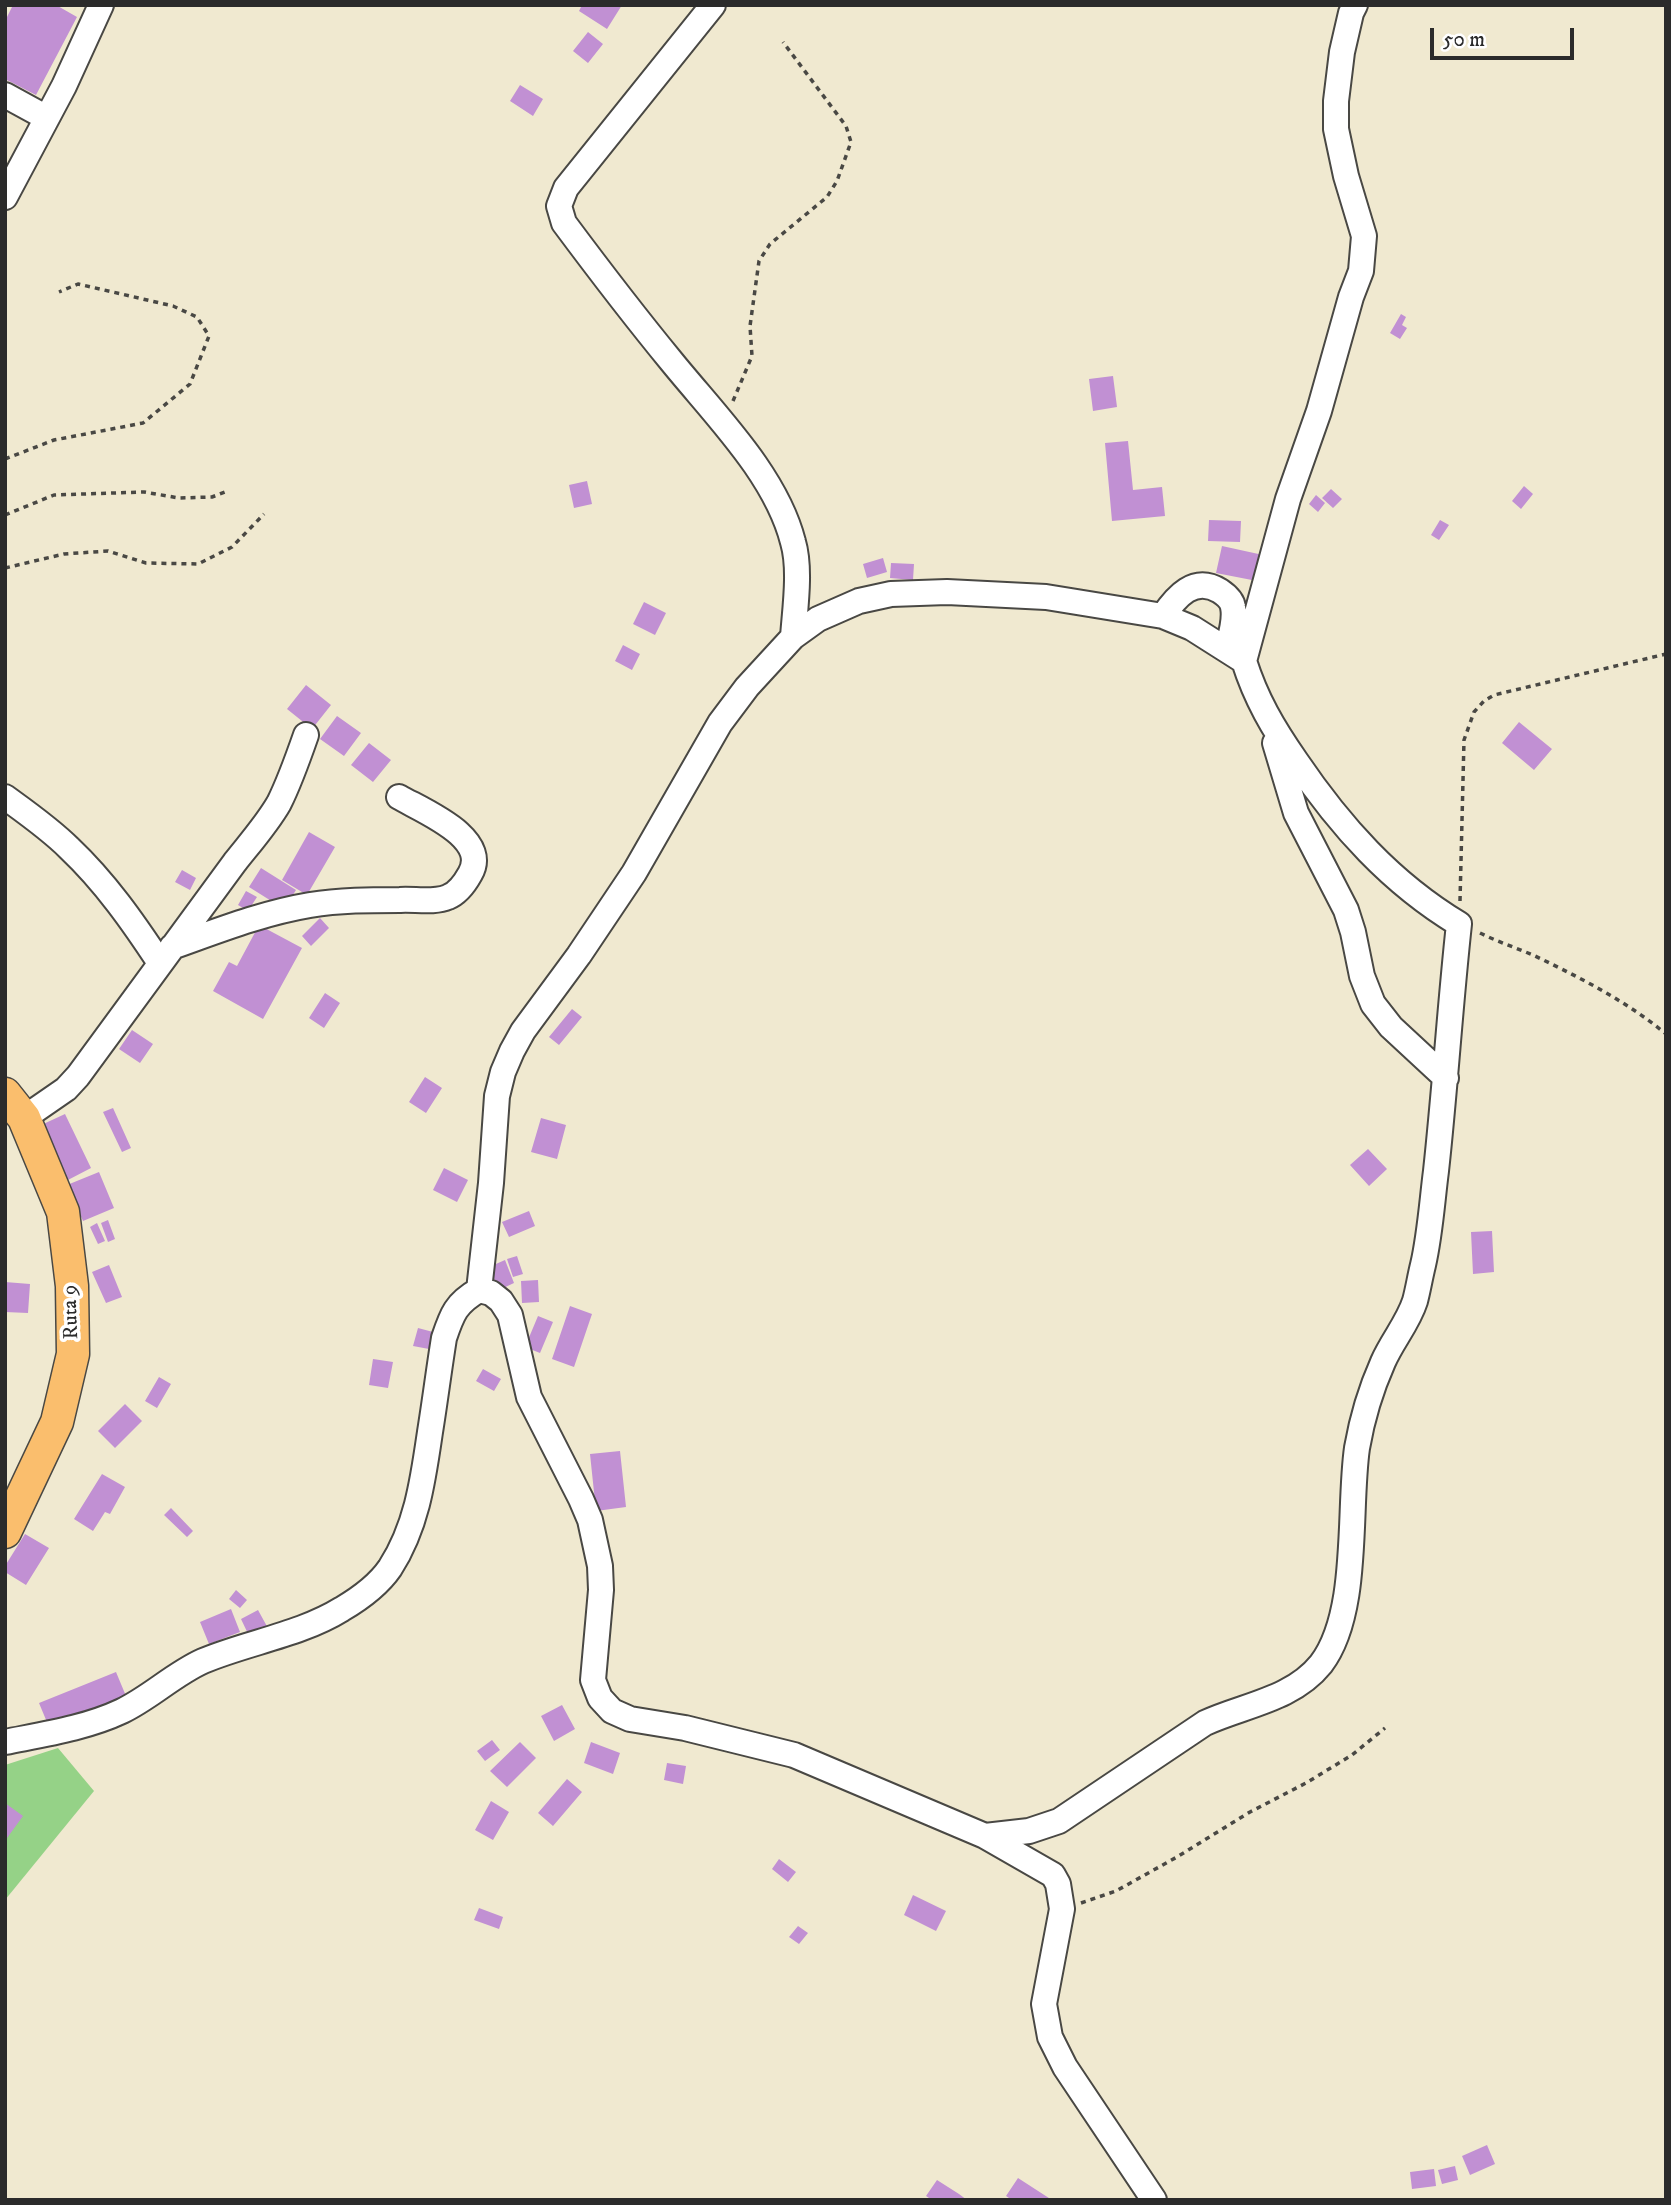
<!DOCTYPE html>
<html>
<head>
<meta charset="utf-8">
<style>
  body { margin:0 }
  #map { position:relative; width:1671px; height:2205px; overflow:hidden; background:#f0e9d0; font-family:"IM FELL DW Pica",serif }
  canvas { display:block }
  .frame { position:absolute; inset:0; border:7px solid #2b2b2b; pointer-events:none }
  .scale { position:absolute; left:1430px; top:28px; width:144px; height:32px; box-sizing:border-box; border:4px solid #2b2b2b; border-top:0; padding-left:9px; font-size:21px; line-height:24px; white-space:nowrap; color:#2b2b2b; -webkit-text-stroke:5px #fff; paint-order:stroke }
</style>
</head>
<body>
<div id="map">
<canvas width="1671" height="2205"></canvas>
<div class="frame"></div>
<div class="scale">50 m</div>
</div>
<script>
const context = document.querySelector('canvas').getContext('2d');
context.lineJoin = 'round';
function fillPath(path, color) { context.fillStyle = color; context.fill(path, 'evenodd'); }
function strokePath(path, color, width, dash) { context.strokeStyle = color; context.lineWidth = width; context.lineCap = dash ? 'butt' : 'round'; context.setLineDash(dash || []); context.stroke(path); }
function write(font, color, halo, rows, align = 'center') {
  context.font = font + ' "IM FELL DW Pica",serif'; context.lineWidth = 7; context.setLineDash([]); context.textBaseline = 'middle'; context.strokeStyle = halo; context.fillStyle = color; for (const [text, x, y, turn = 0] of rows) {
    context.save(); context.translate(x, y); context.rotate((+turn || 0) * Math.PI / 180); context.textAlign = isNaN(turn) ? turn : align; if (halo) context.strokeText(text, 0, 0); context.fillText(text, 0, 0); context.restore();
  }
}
const green = new Path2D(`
  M 58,1748 L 94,1791 L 5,1900 L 5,1765 Z`);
const building = new Path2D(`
  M 13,5 L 56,5 L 77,17 L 36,95 L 5,79 L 5,21 Z
  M 582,5 L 622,5 L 607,29 L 579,11 Z
  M 588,32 L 603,44 L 588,63 L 573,51 Z
  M 520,85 L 543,99 L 533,116 L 510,101 Z
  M 1401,314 L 1406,317 L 1402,325 L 1407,328 L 1400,339 L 1390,333 Z
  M 1113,376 L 1117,407 L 1093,411 L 1089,379 Z
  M 1128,441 L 1133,490 L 1162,487 L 1165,516 L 1112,521 L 1105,443 Z
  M 587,481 L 592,504 L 574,508 L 569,485 Z
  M 1524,486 L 1533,494 L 1521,509 L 1512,501 Z
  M 1331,489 L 1342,499 L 1333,508 L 1322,498 Z
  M 1316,495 L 1325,503 L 1318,512 L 1309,504 Z
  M 1209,520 L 1241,521 L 1240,542 L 1208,541 Z
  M 1440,520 L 1449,525 L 1439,540 L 1431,535 Z
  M 1222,546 L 1263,555 L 1257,581 L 1216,573 Z
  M 883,558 L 887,572 L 867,578 L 863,564 Z
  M 891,563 L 914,564 L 913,580 L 890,578 Z
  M 644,602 L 666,613 L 655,635 L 633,624 Z
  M 623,645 L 640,654 L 632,670 L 615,661 Z
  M 306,685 L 331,705 L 312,729 L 287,709 Z
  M 337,716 L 361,733 L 344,756 L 320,739 Z
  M 1519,722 L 1552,749 L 1534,770 L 1502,743 Z
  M 369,743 L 391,760 L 373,782 L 351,765 Z
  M 309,832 L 335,847 L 307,895 L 282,880 Z
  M 261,868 L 296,890 L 284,909 L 249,887 Z
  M 182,870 L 196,878 L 190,890 L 175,882 Z
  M 246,891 L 257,897 L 248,911 L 238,905 Z
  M 320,918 L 329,928 L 311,946 L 302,936 Z
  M 259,925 L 302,948 L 263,1019 L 213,991 L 229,962 L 237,966 Z
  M 325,993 L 340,1003 L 324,1028 L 309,1018 Z
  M 572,1009 L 582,1017 L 559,1045 L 549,1037 Z
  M 132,1030 L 153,1044 L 140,1063 L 119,1049 Z
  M 425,1077 L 442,1088 L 426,1113 L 409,1102 Z
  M 113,1108 L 131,1148 L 122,1152 L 103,1112 Z
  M 65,1114 L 91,1168 L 66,1181 L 39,1126 Z
  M 541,1118 L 566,1125 L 557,1159 L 531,1152 Z
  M 1368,1149 L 1387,1169 L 1369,1186 L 1350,1165 Z
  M 444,1168 L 468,1180 L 457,1202 L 433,1190 Z
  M 99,1172 L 114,1208 L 83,1221 L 67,1185 Z
  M 529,1211 L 535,1226 L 509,1237 L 502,1222 Z
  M 108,1220 L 115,1239 L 108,1242 L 101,1223 Z
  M 97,1223 L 105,1241 L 98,1244 L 90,1227 Z
  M 1492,1231 L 1494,1272 L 1473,1274 L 1471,1232 Z
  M 517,1256 L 523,1274 L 513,1277 L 507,1259 Z
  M 505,1260 L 514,1283 L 499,1290 L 489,1267 Z
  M 109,1265 L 122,1297 L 106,1303 L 92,1272 Z
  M 538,1280 L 539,1302 L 522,1303 L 521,1281 Z
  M 5,1282 L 30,1284 L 28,1313 L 5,1312 Z
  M 570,1306 L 592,1314 L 574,1367 L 552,1359 Z
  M 538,1316 L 553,1322 L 540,1353 L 525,1347 Z
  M 418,1328 L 433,1332 L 429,1349 L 413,1346 Z
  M 373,1359 L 393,1362 L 388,1388 L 369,1385 Z
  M 483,1369 L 501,1379 L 494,1391 L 476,1381 Z
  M 159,1377 L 171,1384 L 157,1408 L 145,1401 Z
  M 125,1404 L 142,1421 L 115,1448 L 98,1431 Z
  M 620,1451 L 626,1507 L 596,1511 L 590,1454 Z
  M 102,1474 L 125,1487 L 110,1514 L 105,1512 L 93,1531 L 74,1519 Z
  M 171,1508 L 193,1531 L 187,1537 L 164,1515 Z
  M 25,1534 L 49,1548 L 26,1585 L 5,1572 L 5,1566 Z
  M 236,1590 L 247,1600 L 240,1608 L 229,1599 Z
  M 231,1609 L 240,1632 L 209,1644 L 200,1622 Z
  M 258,1610 L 269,1630 L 251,1640 L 241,1619 Z
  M 116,1672 L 126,1696 L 49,1727 L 39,1703 Z
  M 562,1705 L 575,1729 L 554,1741 L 541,1716 Z
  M 492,1740 L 500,1750 L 485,1761 L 477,1751 Z
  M 520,1742 L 536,1758 L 507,1787 L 490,1771 Z
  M 591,1742 L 620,1753 L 613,1774 L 584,1763 Z
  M 667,1763 L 686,1766 L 683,1784 L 664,1780 Z
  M 567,1779 L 582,1792 L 553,1826 L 538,1813 Z
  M 491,1801 L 509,1812 L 493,1840 L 475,1830 Z
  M 5,1803 L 23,1816 L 7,1838 L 5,1837 Z
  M 779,1859 L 796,1872 L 788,1882 L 772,1869 Z
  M 913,1895 L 946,1911 L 936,1931 L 904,1915 Z
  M 479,1908 L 503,1917 L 499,1929 L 474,1920 Z
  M 798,1926 L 808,1933 L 799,1944 L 789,1937 Z
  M 1487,2145 L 1495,2164 L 1470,2175 L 1462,2156 Z
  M 1455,2166 L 1458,2180 L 1442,2184 L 1438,2170 Z
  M 1434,2169 L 1436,2186 L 1412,2189 L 1410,2172 Z
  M 1018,2178 L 1052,2200 L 1012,2200 L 1006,2196 Z
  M 937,2180 L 959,2194 L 967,2200 L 932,2200 L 926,2196 Z`);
const path = new Path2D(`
  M 733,401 L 752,356 L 750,326 L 759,261 L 770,244 L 827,197 L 837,181 L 851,142 L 846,126 L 783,42
  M 5,459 L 54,440 L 143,423 L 190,384 L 209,336 L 197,317 L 173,306 L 78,284 L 59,292
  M 5,515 L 54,495 L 144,492 L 179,498 L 212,497 L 225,492
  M 5,568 L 64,554 L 108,551 L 146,563 L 198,564 L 232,547 L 264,514
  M 1460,901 L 1464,740 L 1474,712 L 1484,701 L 1494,695 L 1666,654
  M 1480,933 C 1498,942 1517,948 1535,956 C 1581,978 1626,1001 1666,1034
  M 1081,1903 L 1116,1891 L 1177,1857 L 1250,1812 L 1306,1783 L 1352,1755 L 1385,1728`);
const minor = new Path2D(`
  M 713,5 L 566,188 L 559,206 L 564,223 C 599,270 635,317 672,362 C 715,415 776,475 793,542 C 801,569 795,609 793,637
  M 5,95 L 47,118
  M 5,197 L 64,86 L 101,5
  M 1163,616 C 1176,597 1194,575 1220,591 C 1226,595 1232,600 1233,607 C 1236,621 1230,637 1227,650
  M 1275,743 L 1296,813 L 1346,910 L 1353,932 L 1362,976 L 1373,1004 L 1391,1027 L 1446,1078
  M 5,797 C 27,813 50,829 69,848 C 105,882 133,922 160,963
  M 172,947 C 217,931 262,913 310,905 C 340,900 370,900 400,900 C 415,899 434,903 448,897 C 458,893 465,883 470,874 C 491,838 423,811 399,797
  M 24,1118 L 66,1089 L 78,1076 L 235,862 C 250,843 267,824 279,803 C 290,781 298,758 306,735
  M 479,1290 L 491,1183 L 497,1096 L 503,1072 L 512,1051 L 523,1031 L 579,955 L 634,873 L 720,723 L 747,687 L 793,637 L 818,619 L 859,601 L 891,594 L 947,592 L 1046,597 L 1163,616 L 1192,628 L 1244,661
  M 5,1742 C 45,1734 86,1728 122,1711 C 151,1697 174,1674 203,1661 C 248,1642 300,1635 342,1609 C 359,1599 379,1584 390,1568 C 417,1526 423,1480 430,1432 C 435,1401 439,1369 444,1338 C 452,1314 456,1303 479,1290 L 491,1293 L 501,1301 L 510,1315 L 529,1397 L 581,1499 L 590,1520 L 600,1566 L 601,1590 L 593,1680 L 600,1698 L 612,1711 L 630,1719 L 685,1728 L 794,1755 L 985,1836 L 1053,1875 L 1058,1884 L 1062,1909 L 1044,2004 L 1050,2037 L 1065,2067 L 1154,2200
  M 985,1836 L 1029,1831 L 1059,1821 L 1205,1723 C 1244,1705 1292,1700 1321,1664 C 1360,1613 1348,1510 1357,1448 C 1362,1419 1371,1389 1383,1362 C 1392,1341 1408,1323 1415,1301 C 1418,1290 1420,1277 1423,1265 C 1430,1235 1432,1202 1436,1171 C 1445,1089 1450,1006 1459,924 C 1391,883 1340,826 1296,761 C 1273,728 1256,699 1244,661 L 1288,499 L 1319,411 L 1351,297 L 1361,271 L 1364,236 L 1346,176 L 1336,129 L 1336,101 L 1342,52 L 1351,13 L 1355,5`);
const major = new Path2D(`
  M 5,1094 L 24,1118 L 63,1212 L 72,1286 L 73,1354 L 57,1422 L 5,1532`);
const streetNames = [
  ["Ruta 9",72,1312,-92]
];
fillPath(green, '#95d287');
fillPath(building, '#c190d3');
strokePath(minor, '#494844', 28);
strokePath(major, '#494844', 35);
strokePath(path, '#494844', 3.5, [5, 5]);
strokePath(minor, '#fff', 24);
strokePath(major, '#fabe6d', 32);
write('21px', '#2b2b2b', '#fff', streetNames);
</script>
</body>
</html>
